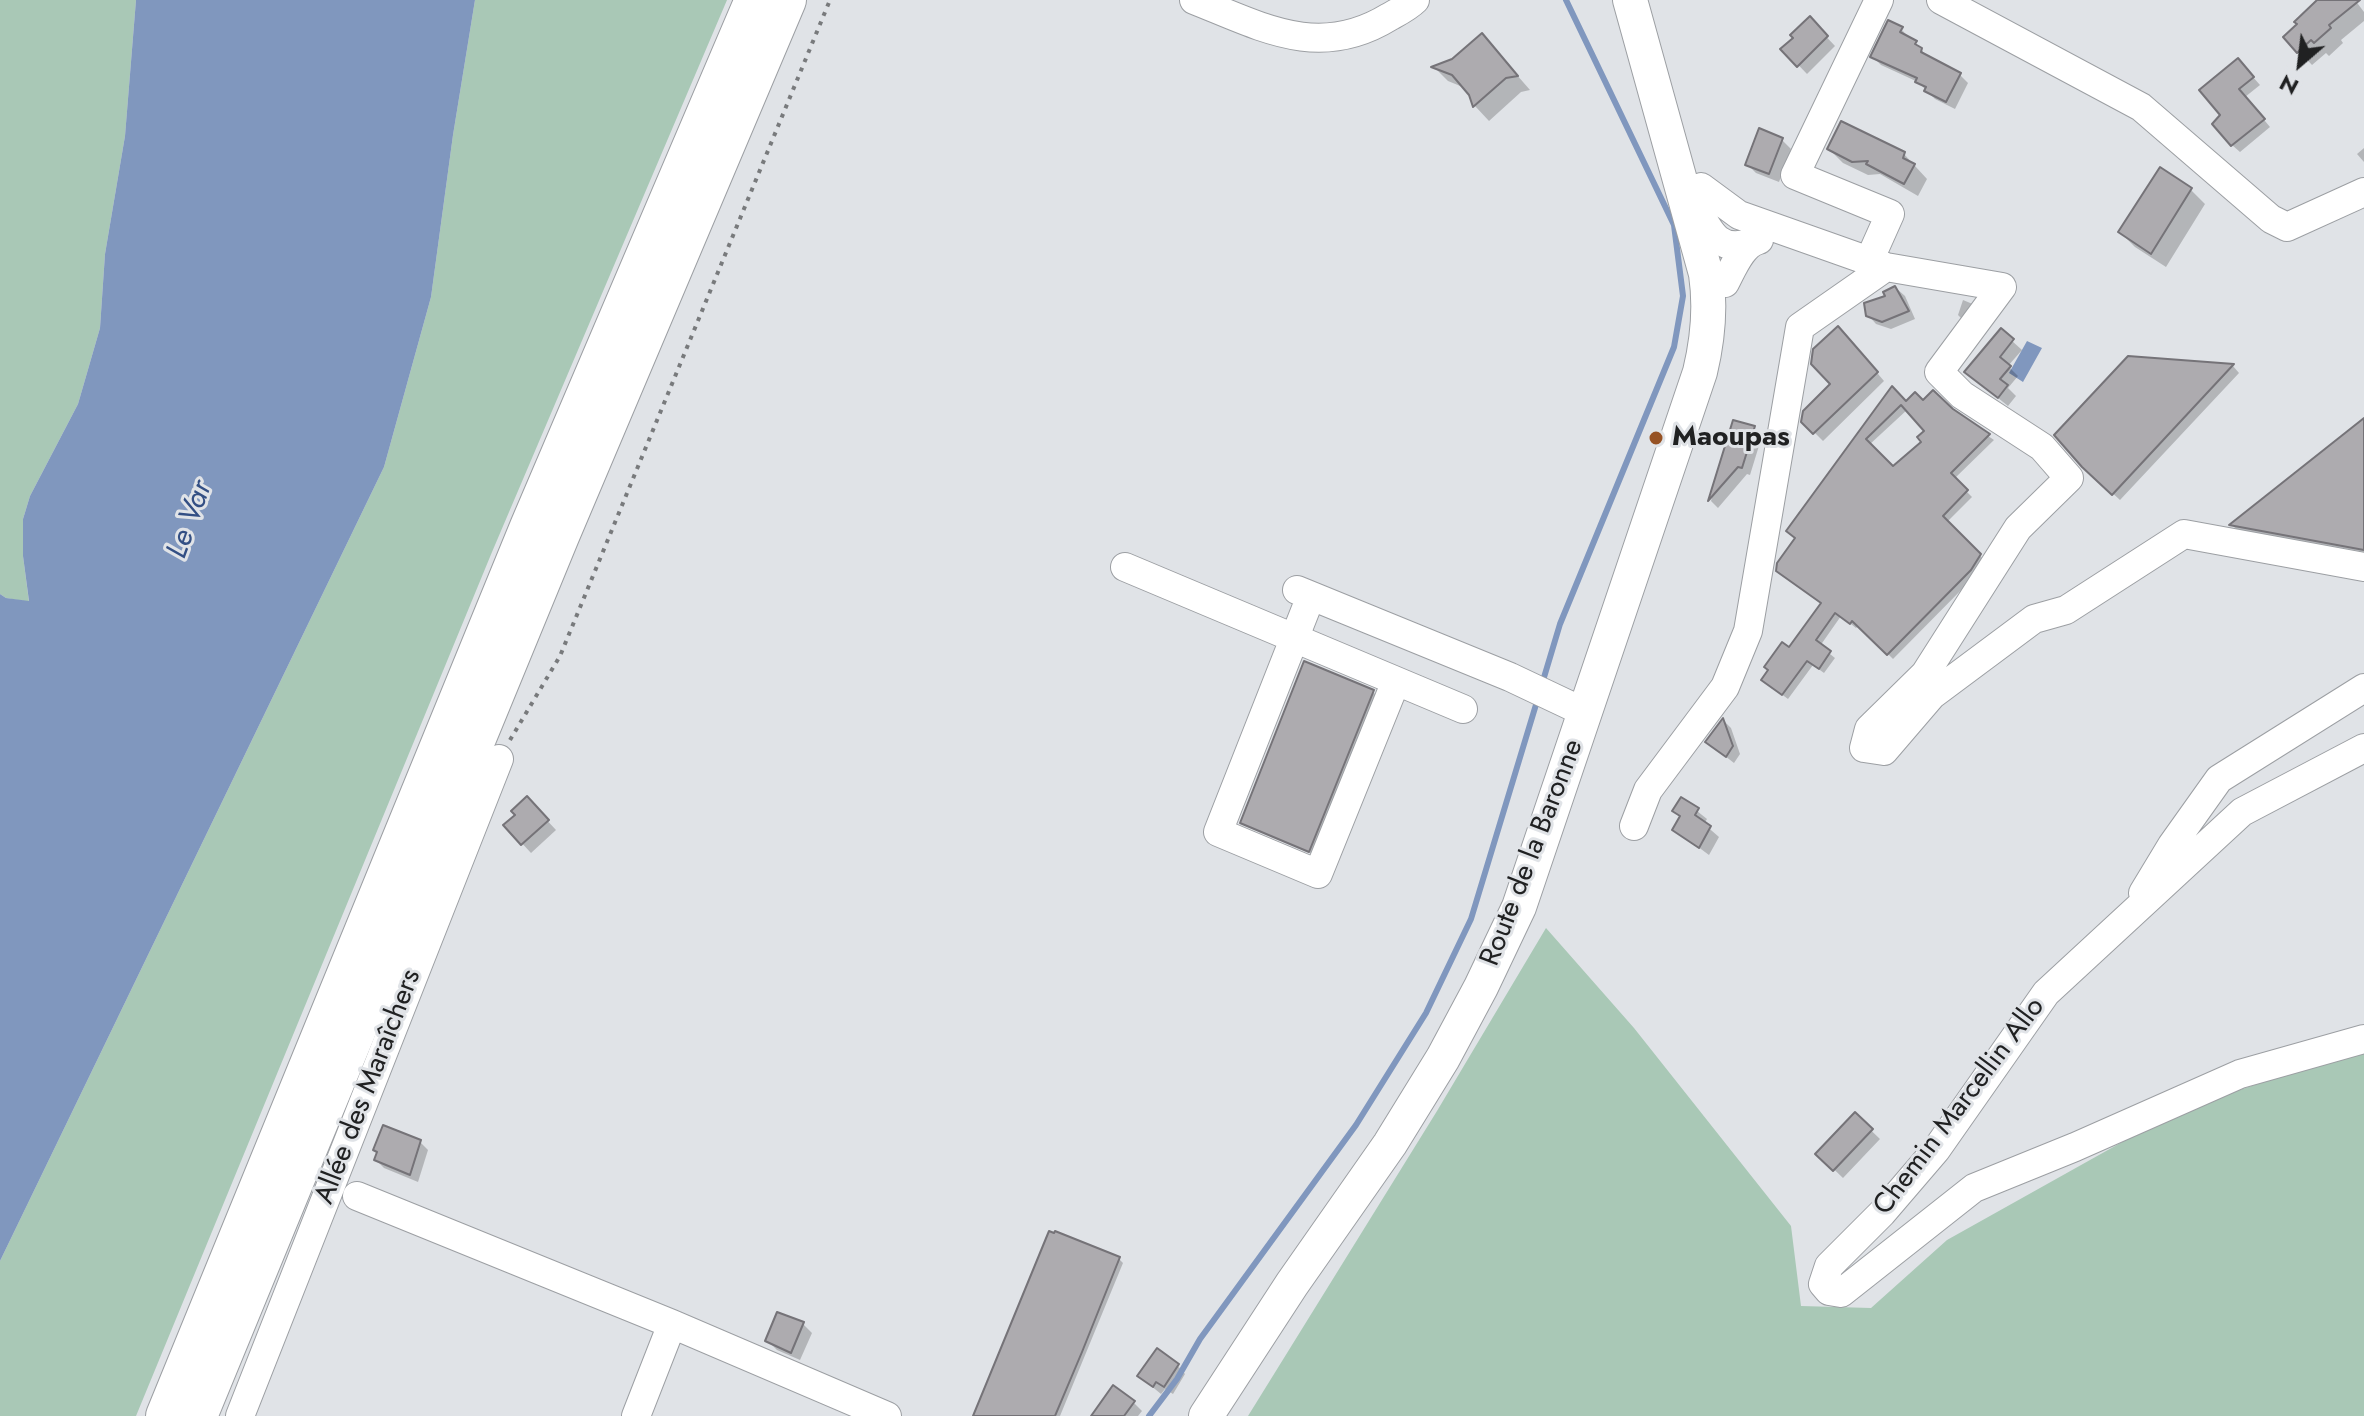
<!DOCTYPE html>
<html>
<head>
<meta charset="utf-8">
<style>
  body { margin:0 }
  #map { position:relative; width:2364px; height:1416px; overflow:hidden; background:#e0e3e7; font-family:Jost,sans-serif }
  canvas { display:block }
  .north { position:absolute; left:2260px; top:24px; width:80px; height:80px; -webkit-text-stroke:6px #e0e3e7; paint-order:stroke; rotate:208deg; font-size:22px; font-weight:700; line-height:32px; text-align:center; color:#202122 }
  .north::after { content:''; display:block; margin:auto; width:28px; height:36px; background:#202122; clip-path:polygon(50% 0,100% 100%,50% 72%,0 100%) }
</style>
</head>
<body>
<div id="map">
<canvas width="2364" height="1416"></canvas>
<div class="north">N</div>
</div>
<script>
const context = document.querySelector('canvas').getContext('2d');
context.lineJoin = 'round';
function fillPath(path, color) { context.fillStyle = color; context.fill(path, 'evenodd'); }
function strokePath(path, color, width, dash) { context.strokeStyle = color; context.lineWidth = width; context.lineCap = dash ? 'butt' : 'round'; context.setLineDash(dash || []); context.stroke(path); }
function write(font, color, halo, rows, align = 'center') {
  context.font = font + ' Jost,sans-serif'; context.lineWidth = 6; context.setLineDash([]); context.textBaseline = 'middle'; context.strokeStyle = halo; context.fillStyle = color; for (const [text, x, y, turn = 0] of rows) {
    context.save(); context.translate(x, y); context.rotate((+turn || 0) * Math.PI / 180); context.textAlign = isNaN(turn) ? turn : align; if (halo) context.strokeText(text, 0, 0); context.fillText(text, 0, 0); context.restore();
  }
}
const green = new Path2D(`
  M 0,0 L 136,0 L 125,136 L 105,254 L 100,328 L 78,404 L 30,496 L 23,519 L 23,556 L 29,602 L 6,598 L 0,594 Z
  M 475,0 L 727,0 L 492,552 L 136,1416 L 0,1416 L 0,1261 L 384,467 L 431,297 L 453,135 Z
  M 1546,928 L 1634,1028 L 1791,1226 L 1801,1306 L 1871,1308 L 1947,1240 L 2183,1108 L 2364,1050 L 2364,1416 L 1248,1416 L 1437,1111 Z`);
const water = new Path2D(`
  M 136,0 L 475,0 L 453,135 L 431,297 L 384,467 L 0,1261 L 0,594 L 6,598 L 29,601 L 23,556 L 23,519 L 30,496 L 78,404 L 100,328 L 105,254 L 125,136 Z
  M 2027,341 L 2042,348 L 2023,382 L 2009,373 Z`);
const shadow = new Path2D(`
  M 2320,0 L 2355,0 L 2364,12 L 2364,21 L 2341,40 L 2343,43 L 2329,56 L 2326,53 L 2312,65 L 2286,37 Z
  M 1818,28 L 1835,46 L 1807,74 L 1783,49 Z
  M 1901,29 L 1930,59 L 1960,75 L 1968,83 L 1955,109 L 1935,99 L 1918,82 L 1881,65 L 1873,57 Z
  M 1496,51 L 1530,90 L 1521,92 L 1489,121 L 1475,106 L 1471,94 L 1465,88 L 1448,81 L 1435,68 Z
  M 2245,68 L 2260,85 L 2245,97 L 2270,127 L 2240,152 L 2232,145 L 2223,115 Z
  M 1782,140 L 1791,149 L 1779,182 L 1756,173 L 1747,164 Z
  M 2364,148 L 2364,162 L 2357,154 Z
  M 1829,149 L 1904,154 L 1927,179 L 1918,196 L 1880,174 L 1868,175 L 1843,163 Z
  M 2190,189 L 2205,204 L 2166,267 L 2135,247 L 2120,232 Z
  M 1897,289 L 1905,296 L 1915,319 L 1891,329 L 1876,324 L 1868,315 L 1887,297 L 1885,293 Z
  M 1963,300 L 1975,305 L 1962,319 L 1958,315 Z
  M 2001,331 L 2022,350 L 2008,366 L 2018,376 L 2008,388 L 2016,396 L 2008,406 L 1966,372 Z
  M 1846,336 L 1884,381 L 1823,441 L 1803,421 L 1833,384 Z
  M 2128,358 L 2233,366 L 2239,373 L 2120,500 L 2083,466 Z
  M 1892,389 L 1906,403 L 1923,402 L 1951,411 L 1994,440 L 1954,479 L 1972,497 L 1947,522 L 1985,561 L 1976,575 L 1893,659 L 1859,625 L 1856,628 L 1841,616 L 1820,646 L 1835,658 L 1824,673 L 1813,665 L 1788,699 L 1769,685 L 1823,604 L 1783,576 ZM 1908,409 L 1927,431 L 1924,442 L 1893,469 L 1869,445 Z
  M 2364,421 L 2364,552 L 2236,529 L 2232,525 Z
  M 1734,422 L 1753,428 L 1762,436 L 1750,475 L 1747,474 L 1718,508 L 1711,501 Z
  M 1373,692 L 1377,696 L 1313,854 L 1246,826 L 1242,822 Z
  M 1724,721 L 1731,728 L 1740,754 L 1734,763 L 1716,749 Z
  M 527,799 L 556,830 L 531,853 L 506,826 L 517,815 Z
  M 1682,799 L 1707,819 L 1704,824 L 1719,837 L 1709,855 L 1674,829 L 1682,818 L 1675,811 Z
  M 1855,1115 L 1880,1139 L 1843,1178 L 1818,1154 Z
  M 420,1142 L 428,1150 L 418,1182 L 384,1168 L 376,1160 Z
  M 1056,1234 L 1119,1259 L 1123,1263 L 1060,1416 L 975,1416 Z
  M 803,1324 L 812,1333 L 800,1360 L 777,1350 L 768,1341 Z
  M 1177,1365 L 1185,1374 L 1173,1394 L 1165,1389 L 1161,1394 L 1139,1376 Z
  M 1134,1403 L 1142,1411 L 1138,1416 L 1093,1416 Z`);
const stream = new Path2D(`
  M 1542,684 L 1560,624 L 1674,347 L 1683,296 L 1674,225 L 1566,0
  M 1149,1416 L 1177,1379 L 1200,1339 L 1356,1125 L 1426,1013 L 1471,919 L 1538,698`);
const building = new Path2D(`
  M 2317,0 L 2360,0 L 2329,25 L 2331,28 L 2314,43 L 2311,40 L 2297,53 L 2283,37 L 2297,24 L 2294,22 Z
  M 1810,16 L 1828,36 L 1797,67 L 1780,49 L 1793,38 L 1790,35 Z
  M 1888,20 L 1903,27 L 1900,32 L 1917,41 L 1915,44 L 1922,48 L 1921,52 L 1961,73 L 1946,102 L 1924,91 L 1926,87 L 1915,82 L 1917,78 L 1870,57 Z
  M 1482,33 L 1518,76 L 1506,78 L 1473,107 L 1469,95 L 1452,75 L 1431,67 L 1452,59 Z
  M 2238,58 L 2254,77 L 2239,89 L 2265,119 L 2231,146 L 2212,124 L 2220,115 L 2199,90 Z
  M 1841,121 L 1905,152 L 1903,158 L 1915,164 L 1904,184 L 1866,164 L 1868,161 L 1852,162 L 1827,149 Z
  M 1759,128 L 1783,138 L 1769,174 L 1745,165 Z
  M 2160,167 L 2192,188 L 2151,254 L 2118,232 Z
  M 1895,286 L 1909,311 L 1882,322 L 1866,316 L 1864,303 L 1885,296 L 1883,292 Z
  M 1838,326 L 1878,372 L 1813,434 L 1801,422 L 1803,411 L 1830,384 L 1811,364 L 1813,349 Z
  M 2001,328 L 2014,339 L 2000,357 L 2011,366 L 2000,379 L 2008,385 L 1998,398 L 1964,372 Z
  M 2128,356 L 2234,364 L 2112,495 L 2082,467 L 2054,435 Z
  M 1892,386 L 1906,401 L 1915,392 L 1923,400 L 1933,390 L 1953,409 L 1990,434 L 1951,473 L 1968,490 L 1943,516 L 1981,554 L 1971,570 L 1887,655 L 1852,621 L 1850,624 L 1835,613 L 1816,640 L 1831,651 L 1819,669 L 1807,661 L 1782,695 L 1761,680 L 1768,670 L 1764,667 L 1782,642 L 1789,647 L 1821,603 L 1776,571 L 1777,563 L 1795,538 L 1786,531 ZM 1901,405 L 1924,431 L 1917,437 L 1921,442 L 1893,466 L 1866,439 Z
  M 2364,418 L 2364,550 L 2229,525 Z
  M 1733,420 L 1755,426 L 1742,468 L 1738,467 L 1708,501 Z
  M 1304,661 L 1374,690 L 1309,852 L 1240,823 Z
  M 1723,718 L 1733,746 L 1726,757 L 1705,742 Z
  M 527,796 L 549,820 L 521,845 L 503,825 L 515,815 L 511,811 Z
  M 1681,797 L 1699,808 L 1695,815 L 1711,826 L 1699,848 L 1672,830 L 1680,816 L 1672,811 Z
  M 1855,1112 L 1873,1129 L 1833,1171 L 1815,1154 Z
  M 383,1125 L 421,1140 L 410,1175 L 374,1160 L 377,1152 L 373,1150 Z
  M 1049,1231 L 1054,1233 L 1055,1231 L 1120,1257 L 1082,1352 L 1055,1416 L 973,1416 Z
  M 777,1312 L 804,1322 L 791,1353 L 765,1341 Z
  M 1157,1348 L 1179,1364 L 1164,1387 L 1156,1382 L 1153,1387 L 1137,1376 Z
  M 1113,1385 L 1135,1401 L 1124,1416 L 1091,1416 Z`);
const path = new Path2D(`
  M 510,740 L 560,656 L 830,0`);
const minor = new Path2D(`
  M 1194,0 C 1262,27 1319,60 1389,17 C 1398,12 1408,7 1415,0
  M 1941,0 L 2141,107 L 2271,219 L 2287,227 L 2364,192
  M 1694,203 C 1708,228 1717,255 1751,242
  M 1869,261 L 1890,214 L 1795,175 L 1879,0
  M 1886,267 L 2002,287 L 1939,372 L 1962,395 L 2042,447 L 2069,478 L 2018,528 L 1925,674 L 1869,729 L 1864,748 L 1884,751 L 1932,695 L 2034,619 L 2066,610 L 2184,534 L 2364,567
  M 1725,283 C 1733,268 1742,244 1759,240
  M 1125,567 L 1463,709
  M 1297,590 L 1510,677 L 1586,713
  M 1311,596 L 1218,832 L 1318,874 L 1396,681
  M 2364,748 L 2242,812 L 2046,993 L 1936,1150 L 1882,1213 L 1829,1266 L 1823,1284 L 1829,1291 L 1841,1293 L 1974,1188 L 2075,1147 L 2240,1074 L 2364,1039
  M 1634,826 L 1648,790 L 1725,687 L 1748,631 L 1800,327 L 1886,267 L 1739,215 L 1701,187
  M 2143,893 L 2172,845 L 2219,779 L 2364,688
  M 357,1196 L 672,1324 L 887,1416
  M 240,1416 L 499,759
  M 636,1416 L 672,1324`);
const major = new Path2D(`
  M 1206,1416 L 1292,1284 L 1390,1144 L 1443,1058 L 1481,987 L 1519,907 L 1700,372 C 1708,339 1711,308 1706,274 L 1630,0`);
const highway = new Path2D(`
  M 166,1416 L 530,527 L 755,0
  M 197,1416 L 559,536 L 786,0`);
const markers = [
  [1656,438,8,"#965224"]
];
const poiNames = [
  ["Maoupas",1672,438]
];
const streetNames = [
  ["Route de la Baronne",1533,853,-69],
  ["Allée des Maraîchers",369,1087,-69],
  ["Chemin Marcellin Allo",1960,1107,-53]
];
const waterNames = [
  ["Le Var",191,520,-70]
];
fillPath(green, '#a9c8b6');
fillPath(water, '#8097be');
fillPath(shadow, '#0003');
strokePath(stream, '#8097be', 6);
fillPath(building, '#adabaf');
strokePath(building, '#757378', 2);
strokePath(minor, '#9c9fa3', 30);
strokePath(major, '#9c9fa3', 36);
strokePath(highway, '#9c9fa3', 42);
strokePath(path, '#787a7c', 4, [4, 6]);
strokePath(minor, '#fff', 28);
strokePath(major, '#fff', 34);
strokePath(highway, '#fff', 40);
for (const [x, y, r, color] of markers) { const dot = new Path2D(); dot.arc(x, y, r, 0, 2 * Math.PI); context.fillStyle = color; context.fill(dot); strokePath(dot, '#e0e3e7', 3); }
write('bold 28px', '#202122', '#e0e3e7', poiNames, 'left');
write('28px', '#202122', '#e0e3e7', streetNames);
write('italic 30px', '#334f84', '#e0e3e7', waterNames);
</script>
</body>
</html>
